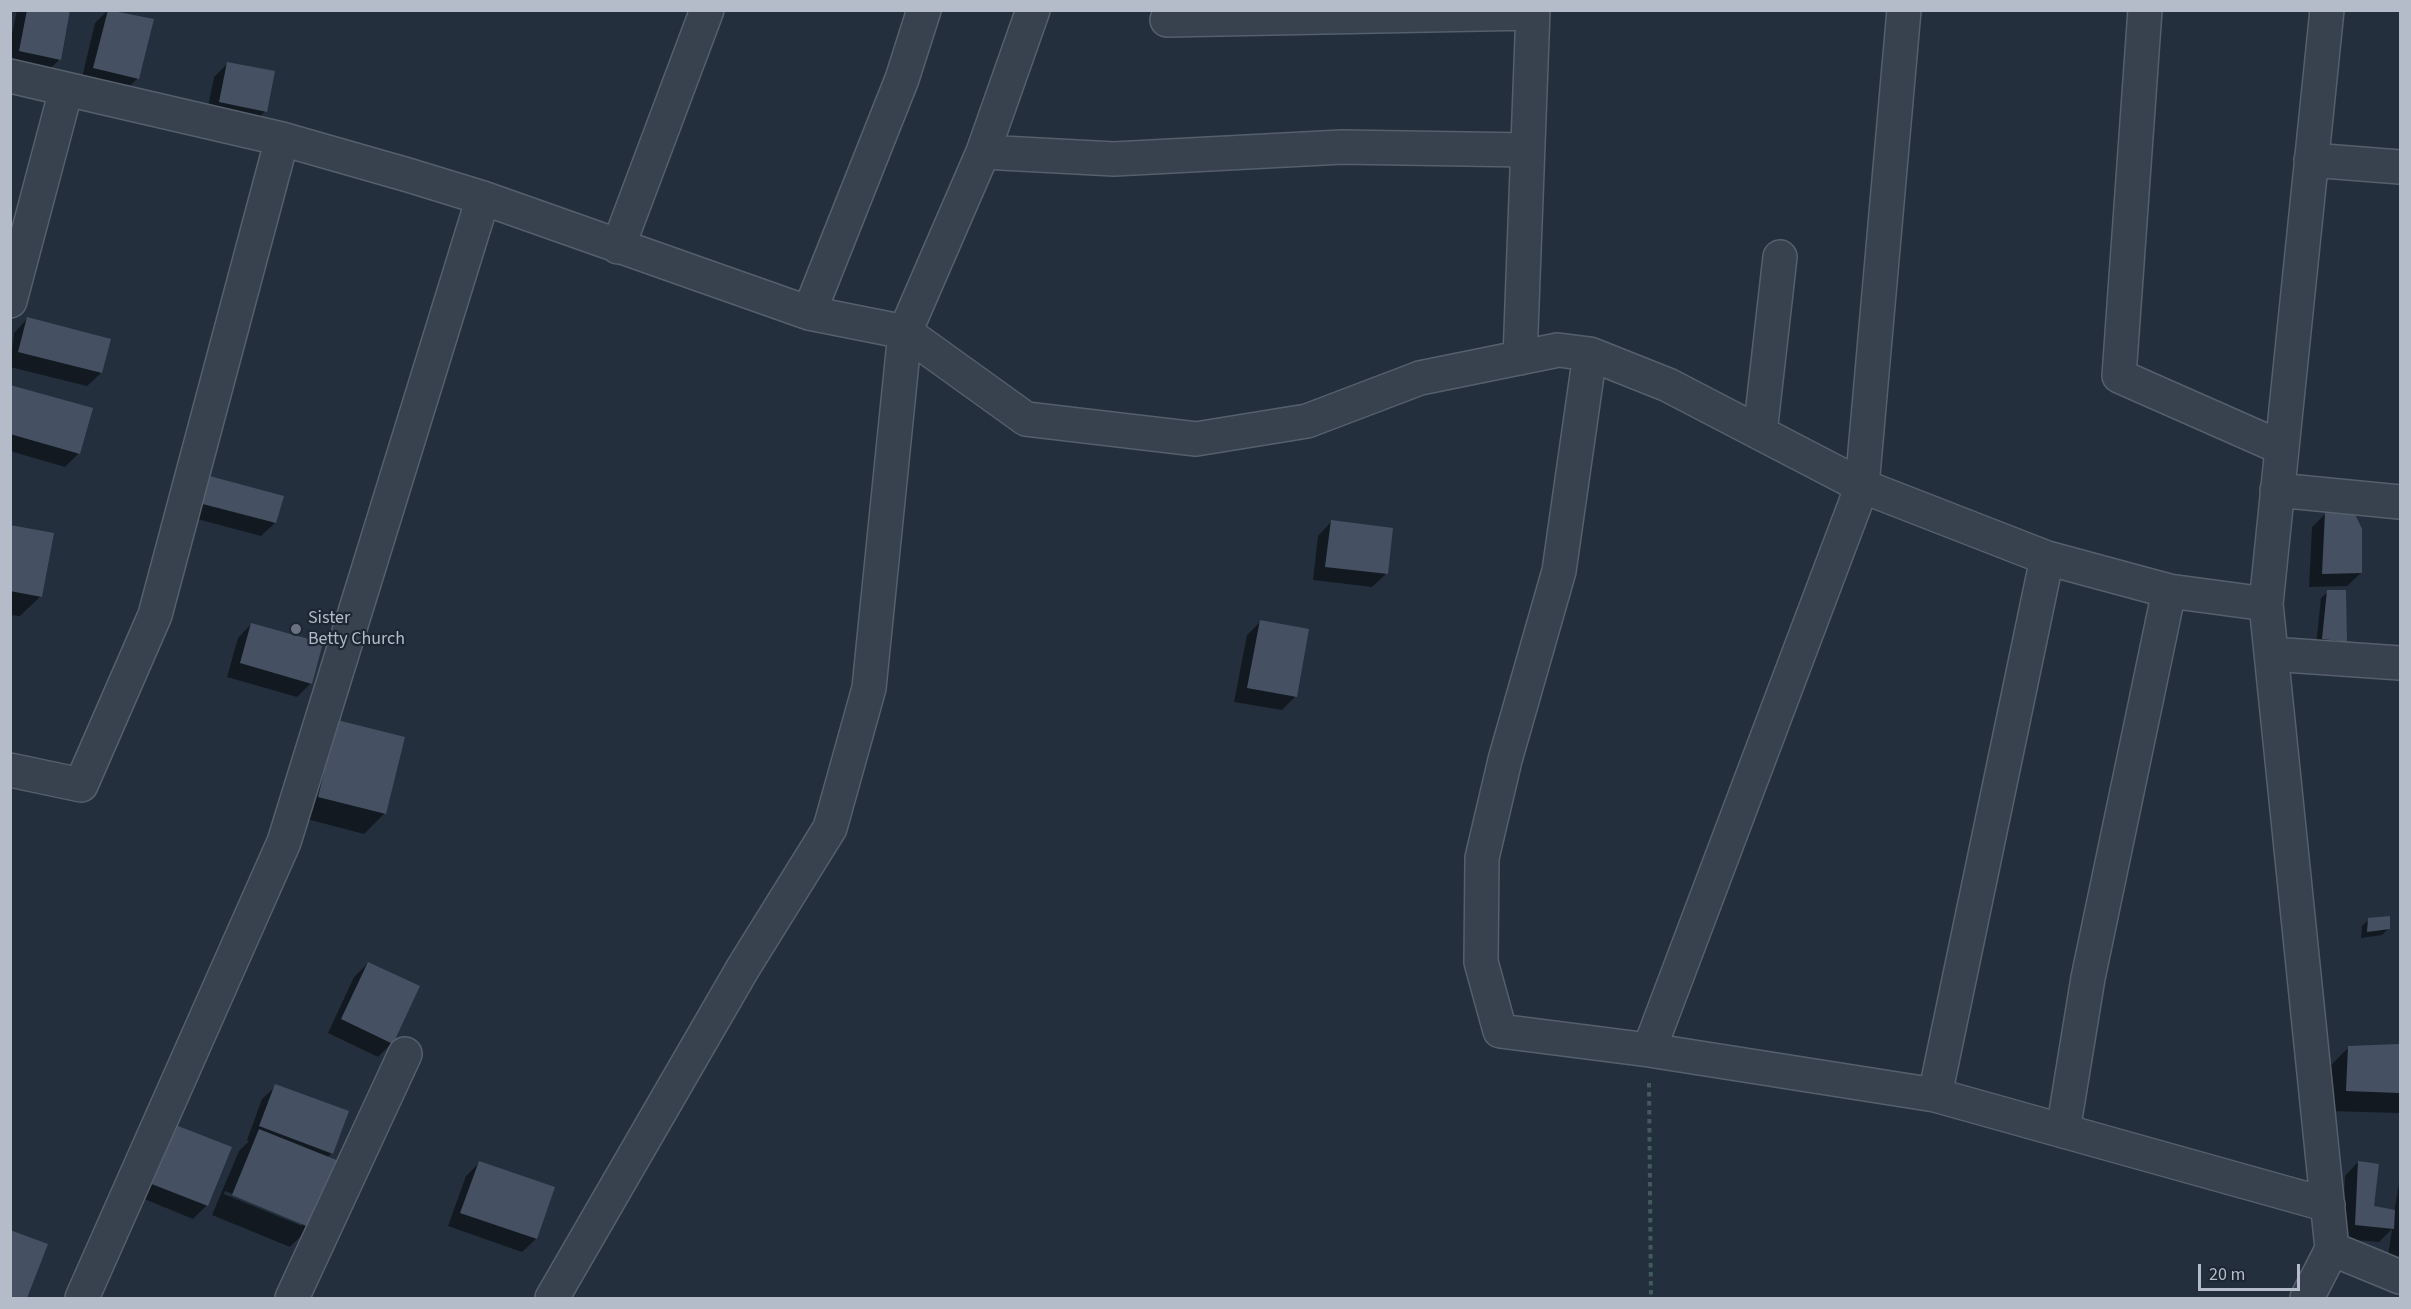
<!DOCTYPE html>
<html>
<head>
<meta charset="utf-8">
<style>
  body { margin:0 }
  #map { position:relative; width:2411px; height:1309px; overflow:hidden; background:#242f3e; font-family:"Source Sans 3",sans-serif }
  canvas { display:block }
  .frame { position:absolute; inset:0; border:12px solid #b4bcc9; pointer-events:none }
  .scale { position:absolute; left:2198px; top:1264px; width:102px; height:27px; box-sizing:border-box; border:3px solid #b4bcc9; border-top:0; padding-left:8px; font-size:18px; line-height:21px; white-space:nowrap; color:#b4bcc9; -webkit-text-stroke:4px #1d2633; paint-order:stroke }
</style>
</head>
<body>
<div id="map">
<canvas width="2411" height="1309"></canvas>
<div class="frame"></div>
<div class="scale">20 m</div>
</div>
<script>
const context = document.querySelector('canvas').getContext('2d');
context.lineJoin = 'round';
function fillPath(path, color) { context.fillStyle = color; context.fill(path, 'evenodd'); }
function strokePath(path, color, width, dash) { context.strokeStyle = color; context.lineWidth = width; context.lineCap = dash ? 'butt' : 'round'; context.setLineDash(dash || []); context.stroke(path); }
function write(font, color, halo, rows, align = 'center') {
  context.font = font + ' "Source Sans 3",sans-serif'; context.lineWidth = 4.5; context.setLineDash([]); context.textBaseline = 'middle'; context.strokeStyle = halo; context.fillStyle = color; for (const [text, x, y, turn = 0] of rows) {
    context.save(); context.translate(x, y); context.rotate((+turn || 0) * Math.PI / 180); context.textAlign = isNaN(turn) ? turn : align; if (halo) context.strokeText(text, 0, 0); context.fillText(text, 0, 0); context.restore();
  }
}
const shadow = new Path2D(`
  M 17,10 L 69,10 L 60,59 L 46,73 L 10,65 L 10,43 Z
  M 108,10 L 152,20 L 137,79 L 124,92 L 81,82 L 95,23 Z
  M 227,64 L 265,111 L 252,125 L 206,116 L 214,77 Z
  M 27,319 L 109,340 L 101,373 L 87,386 L 10,367 L 14,333 Z
  M 10,386 L 79,453 L 65,467 L 10,451 Z
  M 189,490 L 275,523 L 261,536 L 182,515 Z
  M 2326,513 L 2361,573 L 2347,586 L 2309,587 L 2312,527 Z
  M 1331,522 L 1386,574 L 1372,587 L 1313,580 L 1318,536 Z
  M 10,527 L 41,596 L 20,616 L 10,615 Z
  M 2328,592 L 2346,642 L 2339,648 L 2316,646 L 2321,598 Z
  M 1261,621 L 1295,697 L 1282,710 L 1234,702 L 1247,635 Z
  M 251,624 L 311,683 L 297,697 L 227,677 L 238,638 Z
  M 338,722 L 385,813 L 364,834 L 299,817 Z
  M 2369,919 L 2389,928 L 2382,935 L 2361,938 L 2362,926 Z
  M 368,963 L 392,1043 L 378,1057 L 328,1033 L 354,977 Z
  M 2400,1046 L 2400,1113 L 2327,1111 L 2328,1068 L 2348,1048 Z
  M 276,1086 L 332,1153 L 327,1158 L 310,1227 L 290,1247 L 212,1215 L 239,1151 L 249,1141 L 247,1140 L 262,1099 ZM 225,1191 L 302,1222 L 302,1226 L 224,1194 Z
  M 160,1140 L 207,1205 L 193,1219 L 137,1196 Z
  M 2358,1162 L 2372,1207 L 2394,1212 L 2400,1177 L 2400,1263 L 2388,1256 L 2392,1229 L 2379,1242 L 2342,1239 L 2345,1176 Z
  M 479,1163 L 554,1188 L 536,1239 L 522,1252 L 448,1226 L 466,1176 Z`);
const building = new Path2D(`
  M 27,10 L 70,10 L 61,60 L 19,51 Z
  M 108,10 L 154,19 L 139,79 L 93,68 Z
  M 227,62 L 275,71 L 267,112 L 219,102 Z
  M 27,317 L 111,339 L 102,373 L 18,352 Z
  M 10,385 L 93,408 L 80,454 L 10,434 Z
  M 202,474 L 284,496 L 276,523 L 195,502 Z
  M 2325,512 L 2354,512 L 2362,529 L 2362,573 L 2322,574 Z
  M 1331,520 L 1393,528 L 1388,574 L 1325,567 Z
  M 10,525 L 54,533 L 42,597 L 10,591 Z
  M 2327,590 L 2346,590 L 2347,642 L 2322,639 Z
  M 1260,620 L 1309,629 L 1297,697 L 1247,688 Z
  M 251,623 L 323,643 L 312,684 L 240,663 Z
  M 337,720 L 405,737 L 386,814 L 318,797 Z
  M 2390,916 L 2390,929 L 2367,932 L 2368,918 Z
  M 368,962 L 420,986 L 393,1044 L 341,1019 Z
  M 2400,1044 L 2400,1093 L 2346,1091 L 2348,1046 Z
  M 275,1084 L 349,1111 L 333,1154 L 259,1126 Z
  M 173,1124 L 232,1147 L 208,1206 L 149,1183 Z
  M 259,1129 L 339,1161 L 311,1228 L 232,1195 Z
  M 479,1161 L 555,1187 L 537,1239 L 460,1213 Z
  M 2358,1161 L 2379,1164 L 2374,1206 L 2395,1210 L 2394,1229 L 2355,1225 Z
  M 10,1230 L 48,1244 L 27,1298 L 10,1298 Z`);
const path = new Path2D(`
  M 1649,1083 L 1651,1298`);
const minor = new Path2D(`
  M 1033,10 L 983,152 L 905,332 L 1026,419 L 1196,439 L 1307,421 L 1420,378 L 1558,350 L 1590,354 L 1668,385 L 1862,486 L 2047,558 L 2169,591 L 2266,604
  M 2145,10 L 2119,376 L 2282,448
  M 1167,20 L 1533,13
  M 10,76 L 282,139 L 408,175 L 483,198 L 809,313 L 905,332 L 869,688 L 830,828 L 743,968 L 552,1298
  M 983,152 L 1114,159 L 1342,147 L 1527,150
  M 2311,160 L 2400,167
  M 618,247 L 707,10
  M 10,301 L 66,90
  M 809,313 L 902,79 L 924,10
  M 1590,354 L 1559,571 L 1505,760 L 1482,858 L 1481,962 L 1500,1031 L 1649,1050 L 1935,1095 L 2328,1205
  M 1520,358 L 1533,10
  M 1760,433 L 1780,257
  M 2277,490 L 2400,502
  M 2271,654 L 2400,663
  M 10,770 L 81,785 L 155,615 L 282,139
  M 1649,1050 L 1862,486 L 1904,10
  M 1935,1095 L 2047,558
  M 2063,1131 L 2088,978 L 2169,591
  M 2332,1249 L 2400,1277
  M 82,1298 L 284,842 L 483,198
  M 292,1298 L 405,1054
  M 2307,1298 L 2332,1249 L 2266,604 L 2327,10`);
const markers = [
  [296,629,6,"#6b7280"]
];
const poiNames = [
  ["Sister",308,619],
  ["Betty Church",308,640]
];
fillPath(shadow, '#0007');
fillPath(building, '#455162');
strokePath(minor, '#565f6c', 36);
strokePath(path, '#44595c', 4, [4.5, 4.5]);
strokePath(minor, '#38414e', 33);
for (const [x, y, r, color] of markers) { const dot = new Path2D(); dot.arc(x, y, r, 0, 2 * Math.PI); context.fillStyle = color; context.fill(dot); strokePath(dot, '#1d2633', 2); }
write('18px', '#b4bcc9', '#1d2633', poiNames, 'left');
</script>
</body>
</html>
